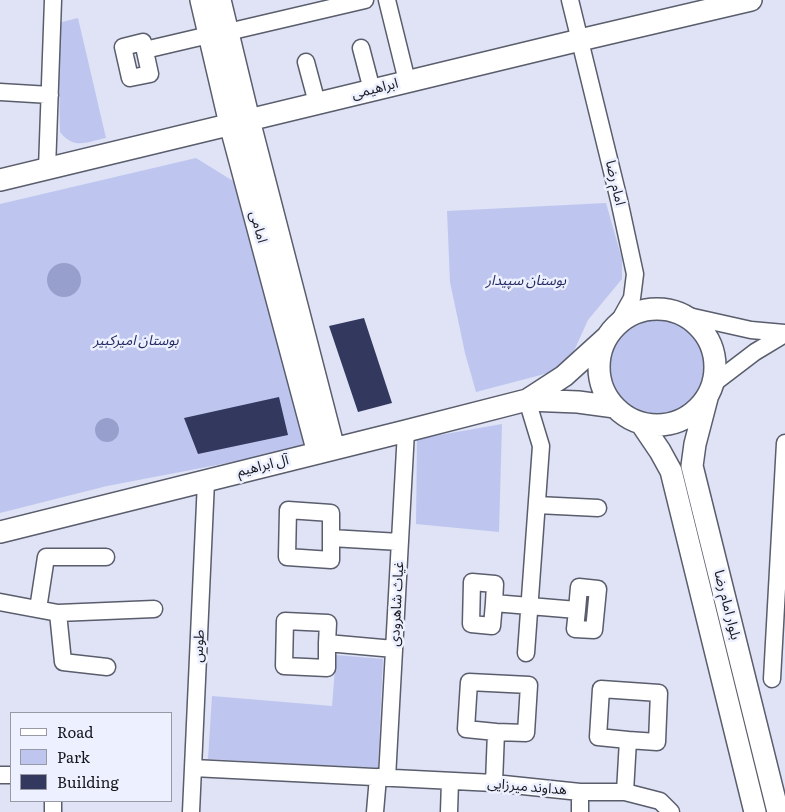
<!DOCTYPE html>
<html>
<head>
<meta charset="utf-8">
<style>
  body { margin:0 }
  #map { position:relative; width:785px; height:812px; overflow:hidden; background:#dfe3f5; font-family:Literata,serif }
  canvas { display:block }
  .legend { position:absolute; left:10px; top:712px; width:162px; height:90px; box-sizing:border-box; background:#edf0ff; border:1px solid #979aa5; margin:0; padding:6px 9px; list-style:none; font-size:15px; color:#17181e }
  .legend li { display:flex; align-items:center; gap:10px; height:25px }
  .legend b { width:25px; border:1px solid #979aa5 }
</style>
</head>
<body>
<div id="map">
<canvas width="785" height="812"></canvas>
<ul class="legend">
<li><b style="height:6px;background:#fff"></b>Road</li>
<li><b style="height:14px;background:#bec6ef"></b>Park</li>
<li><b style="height:14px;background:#32385e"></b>Building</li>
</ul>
</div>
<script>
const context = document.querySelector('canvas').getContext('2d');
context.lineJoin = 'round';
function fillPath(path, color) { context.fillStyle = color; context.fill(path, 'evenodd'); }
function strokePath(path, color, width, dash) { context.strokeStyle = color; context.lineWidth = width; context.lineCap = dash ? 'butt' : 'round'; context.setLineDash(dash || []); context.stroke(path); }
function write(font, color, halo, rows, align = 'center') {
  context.font = font + ' Literata,"Noto Sans Arabic",serif'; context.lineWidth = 5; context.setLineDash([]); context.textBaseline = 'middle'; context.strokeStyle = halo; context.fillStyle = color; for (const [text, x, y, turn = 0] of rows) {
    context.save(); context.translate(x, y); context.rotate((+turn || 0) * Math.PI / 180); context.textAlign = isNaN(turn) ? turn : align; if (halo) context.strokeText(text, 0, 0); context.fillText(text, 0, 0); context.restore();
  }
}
const green = new Path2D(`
  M 78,18 L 106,138 C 86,142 74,150 60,132 L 58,23 Z
  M 196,158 L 233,181 L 306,448 L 107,486 L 0,513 L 0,204 Z
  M 606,203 L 622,259 L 622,279 L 588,320 L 574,351 L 556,371 L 476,392 L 465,353 L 450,282 L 447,211 Z
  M610 367a47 47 0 1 1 94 0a47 47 0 1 1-94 0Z
  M 502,424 L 499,532 L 416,524 L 417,439 Z
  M 336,655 L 383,659 L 378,768 L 208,759 L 212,696 L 332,706 Z`);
const water = new Path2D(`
  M47 280a17 17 0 1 1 34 0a17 17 0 1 1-34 0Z
  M95 430a12 12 0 1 1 24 0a12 12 0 1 1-24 0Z`);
const building = new Path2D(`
  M 364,318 L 392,403 L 358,412 L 329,326 Z
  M 279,397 L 288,435 L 198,454 L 184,418 Z`);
const minor = new Path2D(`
  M 387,0 L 407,81
  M 570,0 L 619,200 L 635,274 L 632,298 L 617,325
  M 228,32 L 365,0
  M 143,42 L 150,74 L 130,78 L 123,47 Z
  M 361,48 L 372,90
  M 145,50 L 209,35
  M 306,62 L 317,103
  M 0,92 L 50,95
  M 47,169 L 53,0
  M 684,315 L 751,330 L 785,333
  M 713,384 L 755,352 L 785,334
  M 537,505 L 598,508
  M 331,538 L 331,513 L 288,510 L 287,557 L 331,560 L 331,538 L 400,542
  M 0,602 L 58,613 L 154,609
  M 494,603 L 495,584 L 472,582 L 471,624 L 492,626 L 494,603 L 577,610 L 575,629 L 594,630 L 598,589 L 579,587 L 577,610
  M 38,609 L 46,557 L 106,557
  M 58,613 L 63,662 L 107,667
  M 327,643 L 328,623 L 285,621 L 284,666 L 327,668 L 327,643 L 394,649
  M 526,653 L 541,446 L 527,400
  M 772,679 L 785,443
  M 193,768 L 494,783 L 580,792 L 625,792 L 660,801 L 671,812
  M 0,775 L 11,775
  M 387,778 L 406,431
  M 494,783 L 496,732 L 526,733 L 529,685 L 469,682 L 466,729 L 496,732
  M 625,792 L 628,740 L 657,742 L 659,693 L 601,689 L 598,737 L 628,740
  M 53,812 L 53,801
  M 191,812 L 206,481
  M 375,812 L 378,777
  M 449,812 L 450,781
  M 580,812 L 580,792`);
const major = new Path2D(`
  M 201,0 L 230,124 L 318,453
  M 220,0 L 249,120 L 334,449
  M 0,180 L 580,40 L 751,0
  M599 367a58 58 0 1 1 116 0a58 58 0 1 1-116 0Z
  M 607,337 L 564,376 L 527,400 L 578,402 L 615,407
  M 707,398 L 695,444 L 692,466 L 778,812
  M 641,423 L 660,451 L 671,471 L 755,812
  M 0,532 L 406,431 L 527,400`);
const streetNames = [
  ["ابراهیمی",375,89,-14],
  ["امام رضا",615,183,77],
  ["امامی",258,227,75],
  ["آل ابراهیم",263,466,-14],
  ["غیاث شاهرودی",397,604,-87],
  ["بلوار امام رضا",727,605,76],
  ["طوس",199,646,-87],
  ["هداوند میرزایی",527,787,5]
];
const parkNames = [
  ["بوستان سپیدار",526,281],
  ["بوستان امیرکبیر",136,341]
];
fillPath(green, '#bec6ef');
fillPath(water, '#97a0cd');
fillPath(building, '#32385e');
strokePath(minor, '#595d6c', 19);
strokePath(major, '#595d6c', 24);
strokePath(minor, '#fff', 16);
strokePath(major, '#fff', 21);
write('14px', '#17181e', '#edf0ff', streetNames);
write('italic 14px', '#242860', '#edf0ff', parkNames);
</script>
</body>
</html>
